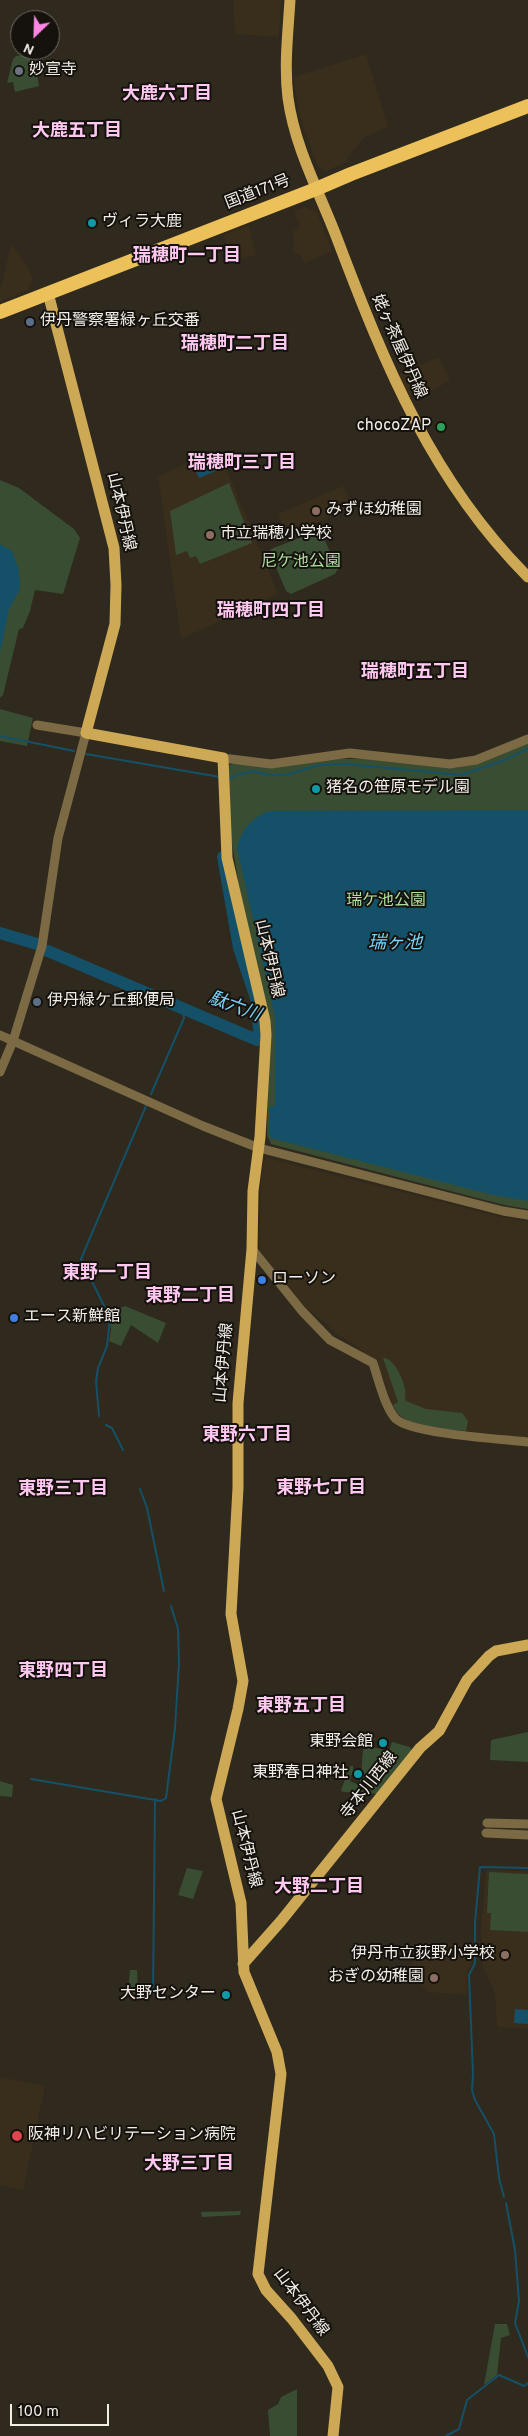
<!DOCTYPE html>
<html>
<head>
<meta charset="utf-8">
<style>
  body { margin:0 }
  #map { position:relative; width:528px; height:2436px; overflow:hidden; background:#30291d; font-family:Overpass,sans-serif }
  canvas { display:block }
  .north { position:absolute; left:10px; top:10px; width:50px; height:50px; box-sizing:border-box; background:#15120d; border:1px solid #6d6a64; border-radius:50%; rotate:204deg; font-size:14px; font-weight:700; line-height:20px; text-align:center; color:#f2ede6 }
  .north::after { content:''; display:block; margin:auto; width:18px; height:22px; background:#fc86e4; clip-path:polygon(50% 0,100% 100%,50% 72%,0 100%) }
  .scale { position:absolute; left:10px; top:2404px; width:99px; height:22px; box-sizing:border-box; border:2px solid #f2ede6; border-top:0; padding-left:6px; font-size:15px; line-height:18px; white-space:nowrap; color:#f2ede6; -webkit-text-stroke:4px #15120d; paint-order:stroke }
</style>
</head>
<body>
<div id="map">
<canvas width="528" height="2436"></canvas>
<div class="north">N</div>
<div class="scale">100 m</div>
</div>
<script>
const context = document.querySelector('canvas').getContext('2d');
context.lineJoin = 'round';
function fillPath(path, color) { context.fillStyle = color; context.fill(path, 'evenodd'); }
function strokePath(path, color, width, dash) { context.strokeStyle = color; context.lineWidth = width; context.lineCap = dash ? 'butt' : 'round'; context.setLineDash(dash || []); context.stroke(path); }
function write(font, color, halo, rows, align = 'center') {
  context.font = font + ' Overpass,"Noto Sans JP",sans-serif'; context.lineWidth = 4; context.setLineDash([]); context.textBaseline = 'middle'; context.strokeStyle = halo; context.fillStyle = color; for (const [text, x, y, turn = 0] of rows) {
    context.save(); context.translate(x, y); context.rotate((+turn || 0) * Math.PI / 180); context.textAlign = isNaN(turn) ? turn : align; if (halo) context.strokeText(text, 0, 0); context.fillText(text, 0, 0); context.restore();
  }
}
const built = new Path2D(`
  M 233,0 L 281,0 L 279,37 L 235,34 Z
  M 366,54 L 388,127 L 365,137 L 347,158 L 348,162 L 325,171 L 318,167 L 300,118 L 293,77 Z
  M 305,207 L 317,212 L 332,252 L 304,263 L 300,254 L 294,254 L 293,230 L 300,228 L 294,211 Z
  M 249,225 L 256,255 L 235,260 L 232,258 L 223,235 Z
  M 11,244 L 28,267 L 33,279 L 28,290 L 0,301 L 0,286 L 1,288 Z
  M 438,358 L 440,359 L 450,380 L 434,390 L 428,392 L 427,389 L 409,397 L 398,377 L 400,373 Z
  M 214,452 L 220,454 L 278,594 L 181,639 L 158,476 Z
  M 343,486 L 354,507 L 288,535 L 278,514 Z
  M 267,1158 L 501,1217 L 528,1222 L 528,1438 L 428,1426 L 395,1411 L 375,1359 L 367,1356 L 355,1345 L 335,1333 L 326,1323 L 306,1308 L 259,1251 L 261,1177 L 264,1161 Z
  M 486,1870 L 528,1871 L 528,2029 L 497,2027 L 495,1994 L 482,1965 L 481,1932 Z
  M 420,1942 L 472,1945 L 473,1962 L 467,1971 L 467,1995 L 428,1992 L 408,1970 Z
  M 0,2077 L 45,2086 L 23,2190 L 0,2185 Z`);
const green = new Path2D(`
  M 34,54 L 39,86 L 15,92 L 13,82 L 7,83 L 13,59 L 16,56 Z
  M 0,480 L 19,488 L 74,529 L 80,538 L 63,594 L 35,590 L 30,611 L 23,628 L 19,629 L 3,695 L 0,698 Z
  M 229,483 L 252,543 L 200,564 L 196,556 L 190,558 L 187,551 L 176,555 L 170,511 Z
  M 320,530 L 338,569 L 335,574 L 291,594 L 286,591 L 270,553 L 271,549 Z
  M 0,709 L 33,718 L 27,746 L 0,741 Z
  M 528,743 L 528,1209 L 504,1205 L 271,1144 L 267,1135 L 269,1022 L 243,910 L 231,838 L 226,766 L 240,762 L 372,758 L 455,768 L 472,765 Z
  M 125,1306 L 166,1323 L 158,1343 L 131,1325 L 121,1346 L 109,1341 L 111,1330 L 109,1312 Z
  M 383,1358 C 393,1357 404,1380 405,1389 C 406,1393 404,1397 406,1401 L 426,1409 L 462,1413 L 468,1421 L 466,1431 C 442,1428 403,1431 393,1405 L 398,1402 Z
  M 528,1732 L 528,1762 L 490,1760 L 491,1740 Z
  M 367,1736 L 375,1738 L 372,1747 L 389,1751 L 392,1742 L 410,1747 L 412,1750 L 382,1794 L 343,1792 L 341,1790 L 350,1766 L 353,1766 L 354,1775 L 351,1775 L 350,1781 L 359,1785 C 364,1768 360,1750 367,1736 Z
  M 0,1781 L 13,1785 L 12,1797 L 0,1796 Z
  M 187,1868 L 203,1871 L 193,1899 L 178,1895 Z
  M 489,1872 L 528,1874 L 528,1932 L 490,1930 L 491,1913 L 487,1913 Z
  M 130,1970 L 137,1970 L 138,1991 L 136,1994 L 128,1994 Z
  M 241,2211 L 240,2215 L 202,2217 L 201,2212 Z
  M 495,2324 L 507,2324 L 510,2335 L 501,2338 L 497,2375 L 484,2385 Z
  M 297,2389 L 297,2436 L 270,2436 L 268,2410 L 278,2404 L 281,2397 Z`);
const water = new Path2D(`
  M 215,455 L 221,469 L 199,478 L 193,465 Z
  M 0,544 L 12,551 L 18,567 L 20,583 L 19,591 L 9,609 L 0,652 Z
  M 528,810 L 528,1201 L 493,1195 L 271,1138 L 269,1135 L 269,1106 L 275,1106 L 275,1017 L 237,848 C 242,829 250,819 269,811 Z
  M 515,2009 L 528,2010 L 528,2024 L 514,2023 Z`);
const stream = new Path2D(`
  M 0,736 L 74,751
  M 86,754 L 220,777
  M 227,778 L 231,779 L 236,775 L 254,771 L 268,775 L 286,775 L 319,765 L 347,764 L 461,775 L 505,760 L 528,749
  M 151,1094 L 184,1018 L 182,1008
  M 99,1416 L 96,1381 L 98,1368 L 107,1346 L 110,1318 L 81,1259 L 146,1106
  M 106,1425 L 112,1428 L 123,1450
  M 140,1489 L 147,1508 L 164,1591
  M 31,1779 L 161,1801 L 166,1798 L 175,1728 L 179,1663 L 178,1629 L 171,1606
  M 153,1994 L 155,1799
  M 504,2197 L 499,2178 L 494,2134 L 475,2100 L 472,2090 L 473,2074 L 469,1975 L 475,1963 L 475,1923 L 480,1867 L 528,1868
  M 506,2203 L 515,2250 L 519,2301 L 515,2323 L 528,2357
  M 446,2436 L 459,2429 L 467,2400 L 499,2375 L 524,2386 L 528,2383`);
const river = new Path2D(`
  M 0,933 L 37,944
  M 48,951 L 257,1040 L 260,1039 L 256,998 L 239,948 L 223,857`);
const minor = new Path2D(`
  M 223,758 L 271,764 L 350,753 L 450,764 L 476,760 L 528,739
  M 0,1035 L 203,1126 L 259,1148 L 503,1211 L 528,1215
  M 0,1072 L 13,1041 L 42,946 L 58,838 L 86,733 L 37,725
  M 252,1249 L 302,1311 L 330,1340 L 373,1363 C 378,1378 385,1408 396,1419 C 412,1434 503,1439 528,1442
  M 487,1823 L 528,1824
  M 486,1833 L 528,1835`);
const major = new Path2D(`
  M 290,0 C 288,33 284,65 288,98 C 295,149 320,193 338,241 C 385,365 432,481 528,577
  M 48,293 L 114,548 L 116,585 L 115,624 L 86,733 L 223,758 L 227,858 L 265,1021 L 266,1035 L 260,1137 L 253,1191 L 252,1249 L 238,1403 L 238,1488 L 231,1614 L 243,1681 L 238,1709 L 216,1799 L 241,1903 L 244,1972 L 277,2052 L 281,2074 L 258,2274 L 266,2290 L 292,2319 L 328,2366 L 338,2387 L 333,2436
  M 243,1964 L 281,1921 L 420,1748 L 439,1731 L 467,1680 L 489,1656 L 496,1651 L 528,1645`);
const highway = new Path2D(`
  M 0,312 L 316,189 L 351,174 L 528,106`);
const markers = [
  [19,71,5,"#6b7280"],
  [92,223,5,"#0f9aa8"],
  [30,322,5,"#5c6f8a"],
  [441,427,5,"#2e9e5b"],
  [316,511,5,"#8d6e63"],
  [210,535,5,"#8d6e63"],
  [316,789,5,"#0f9aa8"],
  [37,1002,5,"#5c6f8a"],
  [262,1280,5,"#3f7fe0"],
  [14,1318,5,"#3f7fe0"],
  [383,1743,5,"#0f9aa8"],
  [358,1774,5,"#0f9aa8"],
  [505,1955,5,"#8d6e63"],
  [434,1978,5,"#8d6e63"],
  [226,1995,5,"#0f9aa8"],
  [17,2136,6,"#e0444e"]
];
const poiNames = [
  ["妙宣寺",29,71],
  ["ヴィラ大鹿",102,223],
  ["伊丹警察署緑ヶ丘交番",40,322],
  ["chocoZAP",431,427,"right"],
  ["みずほ幼稚園",326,511],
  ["市立瑞穂小学校",220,535],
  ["猪名の笹原モデル園",326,789],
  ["伊丹緑ケ丘郵便局",47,1002],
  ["ローソン",272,1280],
  ["エース新鮮館",24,1318],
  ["東野会館",373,1743,"right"],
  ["東野春日神社",348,1774,"right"],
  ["伊丹市立荻野小学校",495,1955,"right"],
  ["おぎの幼稚園",424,1978,"right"],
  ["大野センター",216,1995,"right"],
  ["阪神リハビリテーション病院",28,2136]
];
const streetNames = [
  ["国道171号",258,193,-21],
  ["姥ヶ茶屋伊丹線",398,347,66],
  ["山本伊丹線",120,512,77],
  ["山本伊丹線",268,959,77],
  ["山本伊丹線",225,1363,-85],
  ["寺本川西線",370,1786,-52],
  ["山本伊丹線",245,1849,76],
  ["山本伊丹線",300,2303,53]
];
const parkNames = [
  ["尼ケ池公園",301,563],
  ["瑞ケ池公園",386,902]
];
const neighbourhoodNames = [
  ["大鹿六丁目",167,95],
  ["大鹿五丁目",77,132],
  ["瑞穂町一丁目",187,257],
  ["瑞穂町二丁目",235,345],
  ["瑞穂町三丁目",242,464],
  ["瑞穂町四丁目",271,612],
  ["瑞穂町五丁目",415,673],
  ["東野一丁目",107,1274],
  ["東野二丁目",190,1297],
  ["東野六丁目",247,1436],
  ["東野七丁目",321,1489],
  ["東野三丁目",63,1490],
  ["東野四丁目",63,1672],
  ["東野五丁目",301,1707],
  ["大野二丁目",319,1888],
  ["大野三丁目",189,2165]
];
const waterNames = [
  ["瑞ヶ池",395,944],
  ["駄六川",234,1008,20]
];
fillPath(built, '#392e1c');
fillPath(green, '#394d33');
fillPath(water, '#145168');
strokePath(stream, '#145168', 2);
strokePath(river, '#145168', 12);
strokePath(minor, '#7b6a44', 9);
strokePath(major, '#cda855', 11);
strokePath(highway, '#edc15a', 14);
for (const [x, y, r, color] of markers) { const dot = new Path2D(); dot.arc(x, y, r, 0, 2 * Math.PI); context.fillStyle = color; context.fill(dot); strokePath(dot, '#15120d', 2); }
write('16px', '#f2ede6', '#15120d', poiNames, 'left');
write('16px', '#f2ede6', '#15120d', streetNames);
write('16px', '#aedf9f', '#15120d', parkNames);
write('bold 18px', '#fec8f0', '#15120d', neighbourhoodNames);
write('italic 18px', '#7ad2f9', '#15120d', waterNames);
</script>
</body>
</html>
